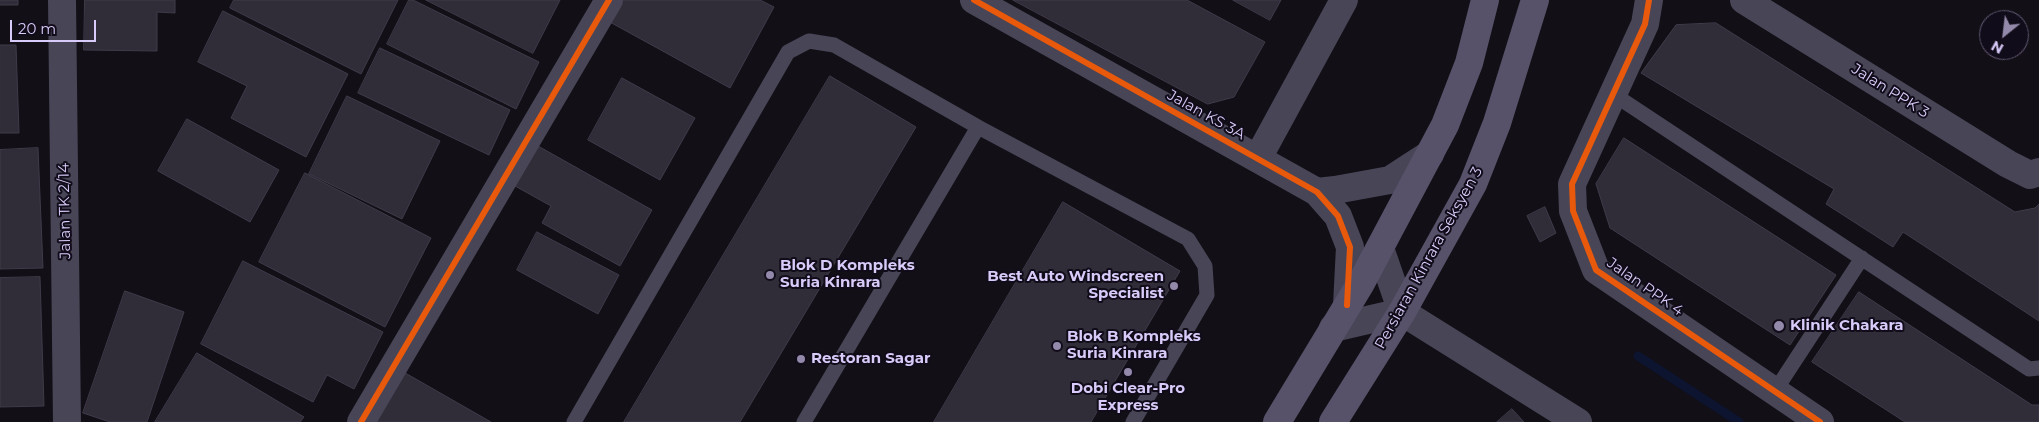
<!DOCTYPE html>
<html>
<head>
<meta charset="utf-8">
<style>
  body { margin:0 }
  #map { position:relative; width:2039px; height:422px; overflow:hidden; background:#120f16; font-family:Montserrat,sans-serif }
  canvas { display:block }
  .north { position:absolute; left:1979px; top:10px; width:50px; height:50px; box-sizing:border-box; background:#110c19; border:1px solid #615873; border-radius:50%; rotate:209deg; font-size:14px; font-weight:700; line-height:20px; text-align:center; color:#d8cbf9 }
  .north::after { content:''; display:block; margin:auto; width:18px; height:22px; background:#9389aa; clip-path:polygon(50% 0,100% 100%,50% 72%,0 100%) }
  .scale { position:absolute; left:10px; top:20px; width:86px; height:22px; box-sizing:border-box; border:2px solid #d8cbf9; border-top:0; padding-left:6px; font-size:15px; line-height:18px; white-space:nowrap; color:#d8cbf9; -webkit-text-stroke:4px #110c19; paint-order:stroke }
</style>
</head>
<body>
<div id="map">
<canvas width="2039" height="422"></canvas>
<div class="north">N</div>
<div class="scale">20 m</div>
</div>
<script>
const context = document.querySelector('canvas').getContext('2d');
context.lineJoin = 'round';
function strokePath(path, color, width, dash) { context.strokeStyle = color; context.lineWidth = width; context.lineCap = dash ? 'butt' : 'round'; context.setLineDash(dash || []); context.stroke(path); }
function fillPath(path, color) { context.fillStyle = color; context.fill(path, 'evenodd'); }
function write(font, color, halo, rows, align = 'center') {
  context.font = font + ' Montserrat,sans-serif'; context.lineWidth = 4; context.setLineDash([]); context.textBaseline = 'middle'; context.strokeStyle = halo; context.fillStyle = color; for (const [text, x, y, turn = 0] of rows) {
    context.save(); context.translate(x, y); context.rotate((+turn || 0) * Math.PI / 180); context.textAlign = isNaN(turn) ? turn : align; if (halo) context.strokeText(text, 0, 0); context.fillText(text, 0, 0); context.restore();
  }
}
const stream = new Path2D(`
  M 1638,356 L 1739,422`);
const building = new Path2D(`
  M 0,0 L 18,0 L 18,5 L 0,5 Z
  M 85,0 L 175,0 L 175,13 L 157,12 L 157,51 L 84,50 Z
  M 234,0 L 398,0 L 361,74 L 230,8 Z
  M 409,0 L 413,0 L 539,62 L 516,109 L 387,44 Z
  M 426,0 L 560,0 L 533,53 Z
  M 620,0 L 760,0 L 774,7 L 730,88 L 608,21 Z
  M 1013,0 L 1187,0 L 1265,42 L 1234,97 L 1208,104 Z
  M 1233,0 L 1281,0 L 1270,20 Z
  M 223,11 L 348,74 L 306,157 L 231,118 L 247,86 L 198,62 Z
  M 1716,23 L 2015,212 L 2035,208 L 2039,204 L 2039,321 L 1903,232 L 1893,247 L 1826,204 L 1834,189 L 1641,73 L 1676,25 Z
  M 0,45 L 16,45 L 19,133 L 0,133 Z
  M 380,48 L 510,110 L 489,155 L 358,93 Z
  M 830,76 L 916,127 L 740,422 L 624,422 Z
  M 622,78 L 695,118 L 660,180 L 588,140 Z
  M 347,96 L 440,141 L 402,219 L 309,174 Z
  M 187,119 L 279,170 L 250,222 L 158,171 Z
  M 1624,138 L 1836,275 L 1790,345 L 1610,228 L 1596,184 Z
  M 538,146 L 652,210 L 620,266 L 542,223 L 551,206 L 515,186 Z
  M 38,148 L 43,268 L 0,269 L 0,150 Z
  M 305,173 L 431,238 L 385,327 L 259,262 Z
  M 1063,202 L 1180,271 L 1091,422 L 934,422 Z
  M 1545,207 L 1556,233 L 1540,242 L 1527,216 Z
  M 537,232 L 619,275 L 598,314 L 517,270 Z
  M 243,261 L 383,332 L 354,389 L 327,375 L 313,402 L 201,344 Z
  M 40,277 L 44,406 L 0,407 L 0,278 Z
  M 125,291 L 184,312 L 147,422 L 110,422 L 83,413 Z
  M 1859,292 L 2032,405 L 2039,405 L 2039,422 L 1905,422 L 1812,362 Z
  M 197,353 L 304,417 L 300,422 L 155,422 Z
  M 400,370 L 491,422 L 370,422 Z
  M 1512,409 L 1524,422 L 1497,422 Z`);
const service = new Path2D(`
  M 1613,94 L 2029,369 L 2039,368
  M 1775,391 L 1862,258
  M 574,422 L 788,52 L 809,41 L 834,45 L 978,127 L 1188,239 L 1205,266 L 1207,295 L 1133,422
  M 804,422 L 978,127`);
const minor = new Path2D(`
  M 62,0 L 67,422
  M 974,0 L 1317,192 L 1338,216 L 1350,247 L 1347,305
  M 1649,0 L 1645,24 L 1572,184 L 1573,211 L 1596,270 L 1820,422
  M 1744,0 L 2008,164 L 2030,175 L 2039,172
  M 1258,158 L 1344,0
  M 1317,192 L 1335,190 L 1390,180 L 1430,154
  M 1380,248 L 1402,312
  M 1402,312 L 1578,422
  M 1333,328 L 1402,312
  M 361,422 L 609,0`);
const secondary = new Path2D(`
  M 1277,422 L 1361,283 L 1445,125 L 1469,63 L 1485,0
  M 1333,422 L 1402,312 L 1473,184 L 1497,123 L 1535,0`);
const cycleway = new Path2D(`
  M 974,0 L 1317,192 L 1338,216 L 1350,247 L 1347,305
  M 1649,0 L 1645,24 L 1572,184 L 1573,211 L 1596,270 L 1820,422
  M 361,422 L 609,0`);
const markers = [
  [770,275,5,"#9389aa"],
  [1174,286,5,"#9389aa"],
  [1779,326,6,"#9389aa"],
  [1057,346,5,"#9389aa"],
  [801,359,5,"#9389aa"],
  [1128,372,5,"#9389aa"]
];
const streetNames = [
  ["Jalan PPK 3",1890,91,32],
  ["Jalan KS 3A",1206,115,29],
  ["Jalan TK 2/14",65,211,-91],
  ["Persiaran Kinrara Seksyen 3",1429,258,-61],
  ["Jalan PPK 4",1645,287,35]
];
const poiNames = [
  ["Blok D Kompleks",780,266],
  ["Suria Kinrara",780,283],
  ["Best Auto Windscreen",1164,277,"right"],
  ["Specialist",1164,294,"right"],
  ["Klinik Chakara",1790,326],
  ["Blok B Kompleks",1067,337],
  ["Suria Kinrara",1067,354],
  ["Restoran Sagar",811,359],
  ["Dobi Clear-Pro",1128,389,"center"],
  ["Express",1128,406,"center"]
];
strokePath(stream, '#0d142f', 9);
fillPath(building, '#312d38');
strokePath(building, '#403a4a', 1);
strokePath(service, '#484557', 15);
strokePath(minor, '#484557', 28);
strokePath(secondary, '#575169', 28);
strokePath(cycleway, '#e8590c', 6);
for (const [x, y, r, color] of markers) { const dot = new Path2D(); dot.arc(x, y, r, 0, 2 * Math.PI); context.fillStyle = color; context.fill(dot); strokePath(dot, '#110c19', 2); }
write('15px', '#d8cbf9', '#110c19', streetNames);
write('bold 15px', '#d8cbf9', '#110c19', poiNames, 'left');
</script>
</body>
</html>
